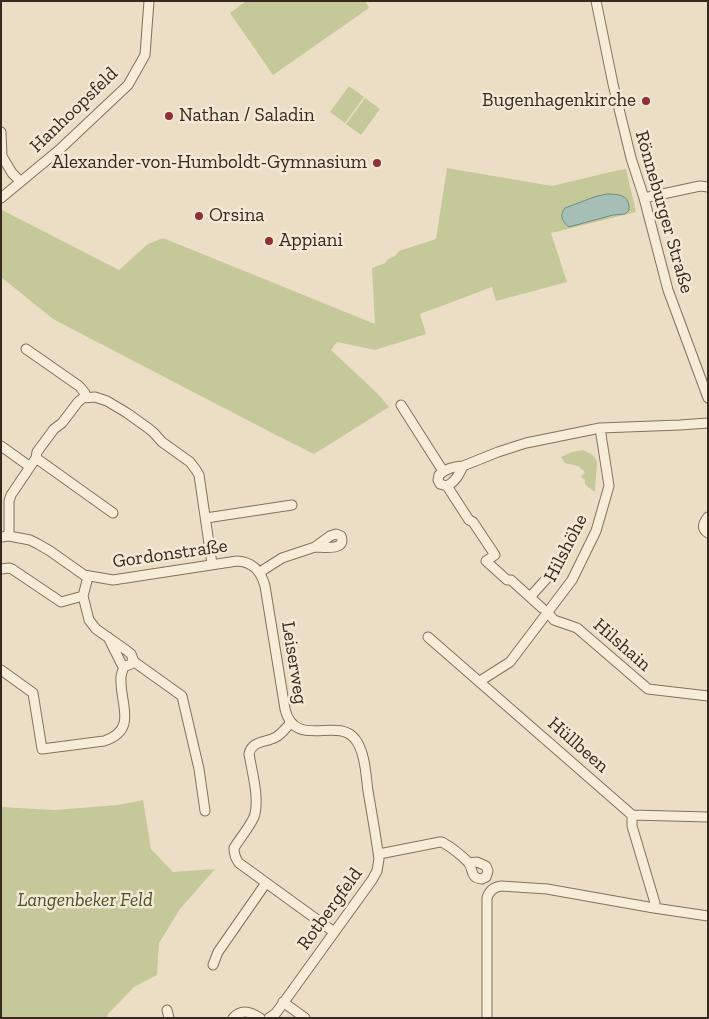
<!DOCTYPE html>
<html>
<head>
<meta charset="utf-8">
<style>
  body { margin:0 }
  #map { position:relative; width:709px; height:1019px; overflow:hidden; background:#ebdec5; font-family:"Zilla Slab",serif }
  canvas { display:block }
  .frame { position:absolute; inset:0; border:2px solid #36291f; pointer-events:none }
</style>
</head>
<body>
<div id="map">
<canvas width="709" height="1019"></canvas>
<div class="frame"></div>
</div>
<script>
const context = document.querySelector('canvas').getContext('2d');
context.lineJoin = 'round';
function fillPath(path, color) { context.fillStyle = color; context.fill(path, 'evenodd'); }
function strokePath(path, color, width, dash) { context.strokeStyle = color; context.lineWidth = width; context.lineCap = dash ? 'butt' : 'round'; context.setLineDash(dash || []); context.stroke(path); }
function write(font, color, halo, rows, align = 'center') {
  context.font = font + ' "Zilla Slab",serif'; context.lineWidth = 5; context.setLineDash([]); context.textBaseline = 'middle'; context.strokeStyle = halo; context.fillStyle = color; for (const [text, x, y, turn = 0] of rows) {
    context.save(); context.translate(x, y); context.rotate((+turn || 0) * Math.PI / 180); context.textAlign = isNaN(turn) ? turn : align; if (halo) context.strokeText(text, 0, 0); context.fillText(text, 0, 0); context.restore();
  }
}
const green = new Path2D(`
  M 246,1 L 365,1 L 369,8 L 273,75 L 230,13 Z
  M 349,86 L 364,97 L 345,123 L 330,112 Z
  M 365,98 L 380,109 L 361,135 L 346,124 Z
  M 447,168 L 552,186 L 619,170 L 626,169 L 636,212 L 551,233 L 567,282 L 496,301 L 492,287 L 420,314 L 426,334 L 375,350 L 337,342 L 331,350 L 377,393 L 389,407 L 314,454 L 274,434 L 53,319 L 1,277 L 1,211 L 2,210 L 119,270 L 148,244 L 163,238 L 375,324 L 372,268 L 385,263 L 388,259 L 395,256 L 399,251 L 436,239 Z
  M 583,450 L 594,456 L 597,462 L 595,491 L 593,491 L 585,484 L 585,480 L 581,477 L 585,472 L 578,466 L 565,463 L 561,457 L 572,452 Z
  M 143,800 L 151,849 L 173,872 L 215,869 L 180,909 L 159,943 L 157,975 L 134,987 L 108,1014 L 107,1018 L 1,1018 L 1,807 L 54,810 L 118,805 Z`);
const water = new Path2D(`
  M 607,194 C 619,194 630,195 629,210 L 625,214 L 613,215 L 569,227 C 562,222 559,215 565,208 L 594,197 Z`);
const minor = new Path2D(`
  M 596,1 L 613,84 L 631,158 L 644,198 L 668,290 L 708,398
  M 1,132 L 2,156 L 12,173 L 20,181
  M 1,198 L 59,150 L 128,85 L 145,55 L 149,1
  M 644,198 L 700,186 L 708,187
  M 26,349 L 79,386 L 85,393 L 86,397
  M 401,405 L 443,471
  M 1,446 L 29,466
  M 36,458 L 113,513
  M 463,466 C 459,475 455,482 447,486 L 440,484 L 438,480 L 439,475 C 445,469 455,466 463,466 L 498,452 L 526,443 L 600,428 L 680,425 L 708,423
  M 447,486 L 469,520 L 473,522 L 495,555 L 486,561 L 507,580 L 511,580 L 542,608
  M 708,517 C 703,523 701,529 708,533
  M 206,518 L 292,505
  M 9,536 L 9,501 L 11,495 L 36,458 L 37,452 L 54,429 L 62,423 L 78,402 L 83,398 L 95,397 L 107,401 L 127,413 L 148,428 L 154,433 L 162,442 L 190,462 L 196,470 L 199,475 L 212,564
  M 1,537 L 9,536 L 30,540 L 38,544 L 50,551 L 84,575 L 113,580 L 237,561 C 253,562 261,571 265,586 L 285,709 C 295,750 337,716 355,739 C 365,751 366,776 368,791 C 372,814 376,837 379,859 L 377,871 L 372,880 L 276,1013 L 269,1018
  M 1,569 L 9,568 L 12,569 L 61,602 L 83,596
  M 260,572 L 282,558 L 315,547 L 330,536 L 336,534 L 341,536 C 347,551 324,547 315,547
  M 88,577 L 83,596 L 89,620 L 96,629 L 126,650 L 131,654 L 133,659 L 131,664 L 126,666 L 122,665 L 108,637
  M 530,597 L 557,567
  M 547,612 L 554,620 L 577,628 L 648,689 L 708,696
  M 428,637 L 632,815 L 632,826 L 655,903 L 654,908
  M 133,661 L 182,696 L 199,769 L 205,811
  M 1,670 L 33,693 L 42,749 L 104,741 C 139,730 119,702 121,677 C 121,674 123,670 124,666
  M 480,681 L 510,662 L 572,580 L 596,531 L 609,486 L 600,428
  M 291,723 C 286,727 282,734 276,737 C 266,743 252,740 249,754 C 252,772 260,800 254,817 C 249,828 240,838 234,848 C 234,853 235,858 239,863 L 334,932
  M 632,815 L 708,817
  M 379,854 L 440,842 L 442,842 C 451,847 461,855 468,862 C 474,869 469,878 482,879 L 486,877 L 488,871 L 486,866 L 477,862 L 469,863
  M 213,965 L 218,952 L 266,883
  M 283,1002 L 305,1018
  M 167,1010 L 169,1018
  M 233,1018 C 241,1009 250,1011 260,1018
  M 487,1018 L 487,898 C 489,891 494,887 501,886 L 547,889 L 654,908 L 708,916`);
const markers = [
  [646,101,5,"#8f3036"],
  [169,116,5,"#8f3036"],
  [377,163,5,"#8f3036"],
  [199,216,5,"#8f3036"],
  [269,241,5,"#8f3036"]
];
const poiNames = [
  ["Bugenhagenkirche",636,101,"right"],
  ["Nathan / Saladin",179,116],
  ["Alexander-von-Humboldt-Gymnasium",367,163,"right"],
  ["Orsina",209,216],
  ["Appiani",279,241]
];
const streetNames = [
  ["Hanhoopsfeld",74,110,-44],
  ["Rönneburger Straße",664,212,74],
  ["Hilshöhe",566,548,-63],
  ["Gordonstraße",170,554,-8],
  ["Hilshain",622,645,41],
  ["Leiserweg",294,663,81],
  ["Hüllbeen",578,745,41],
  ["Rotbergfeld",330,909,-54]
];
const parkNames = [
  ["Langenbeker Feld",85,901]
];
fillPath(green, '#c5c899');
fillPath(water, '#a6bfb6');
strokePath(water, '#6e8c83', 1);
strokePath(minor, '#85705c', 11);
strokePath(minor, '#f6ecd7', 9);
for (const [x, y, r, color] of markers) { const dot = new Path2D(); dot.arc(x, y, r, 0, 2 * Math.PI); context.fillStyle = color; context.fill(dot); strokePath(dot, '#f3e8d4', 2); }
write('19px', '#36291f', '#f3e8d4', poiNames, 'left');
write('19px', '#36291f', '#f3e8d4', streetNames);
write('italic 19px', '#485127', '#f3e8d4', parkNames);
</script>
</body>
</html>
